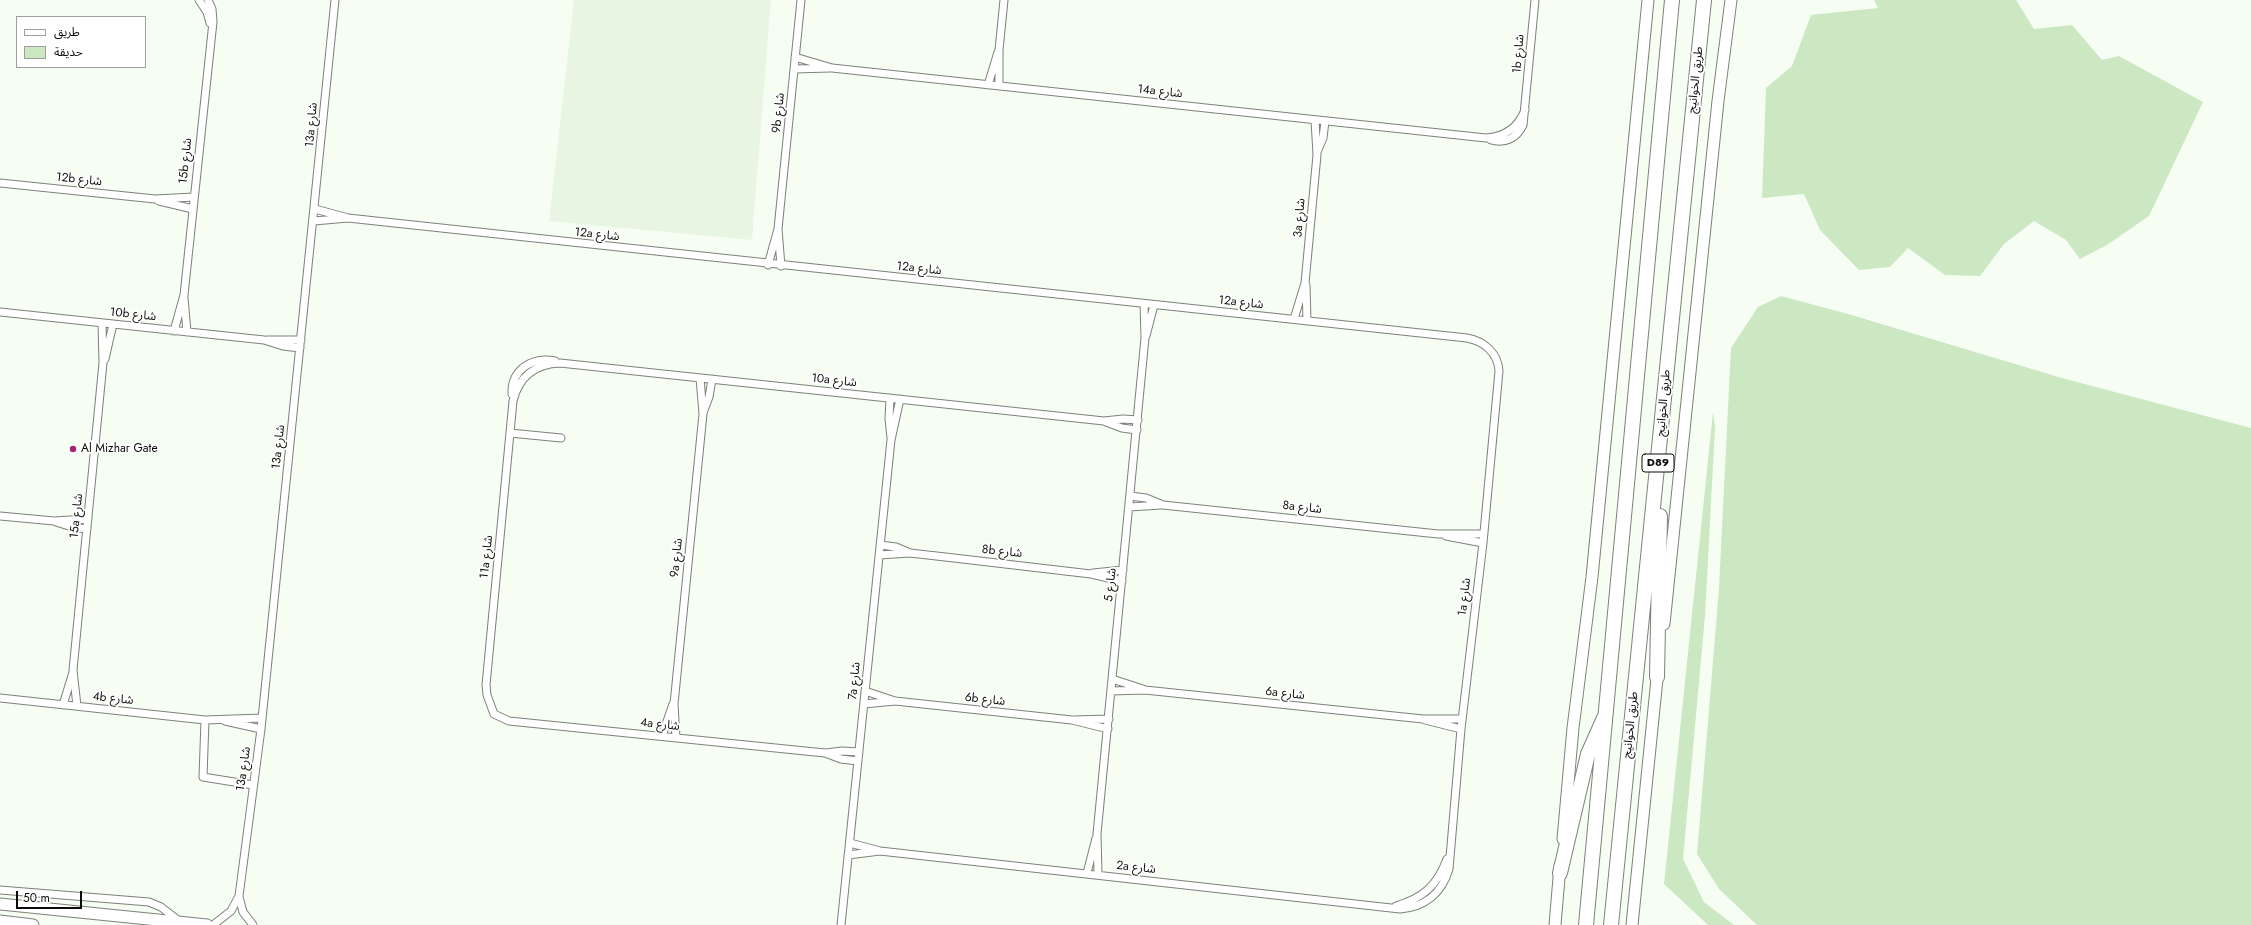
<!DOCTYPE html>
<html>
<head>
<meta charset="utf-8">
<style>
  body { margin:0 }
  #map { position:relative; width:2251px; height:925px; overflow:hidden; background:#f6fef3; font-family:Jost,"Noto Sans Arabic",sans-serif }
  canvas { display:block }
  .legend { position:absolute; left:16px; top:16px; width:130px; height:52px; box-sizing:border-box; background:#fff; border:1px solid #9d9e9d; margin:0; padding:5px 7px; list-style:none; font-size:12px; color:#0a0c09 }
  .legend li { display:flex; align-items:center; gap:8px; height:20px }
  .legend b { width:20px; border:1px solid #9d9e9d }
  .scale { position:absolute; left:16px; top:891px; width:66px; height:18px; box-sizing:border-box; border:2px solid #0a0c09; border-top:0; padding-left:5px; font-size:12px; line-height:14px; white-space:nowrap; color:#0a0c09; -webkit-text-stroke:3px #fff; paint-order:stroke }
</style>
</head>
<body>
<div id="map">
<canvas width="2251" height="925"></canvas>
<ul class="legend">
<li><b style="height:5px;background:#fff"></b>طريق</li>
<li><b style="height:11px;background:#cce8c2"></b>حديقة</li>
</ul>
<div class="scale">50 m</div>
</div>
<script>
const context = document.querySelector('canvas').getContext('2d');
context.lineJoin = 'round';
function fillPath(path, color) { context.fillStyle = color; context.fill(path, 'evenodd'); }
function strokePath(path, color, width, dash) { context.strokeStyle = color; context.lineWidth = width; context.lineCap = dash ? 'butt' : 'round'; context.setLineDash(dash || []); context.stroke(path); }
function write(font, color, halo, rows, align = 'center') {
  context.font = font + ' Jost,"Noto Sans Arabic",sans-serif'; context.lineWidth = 3.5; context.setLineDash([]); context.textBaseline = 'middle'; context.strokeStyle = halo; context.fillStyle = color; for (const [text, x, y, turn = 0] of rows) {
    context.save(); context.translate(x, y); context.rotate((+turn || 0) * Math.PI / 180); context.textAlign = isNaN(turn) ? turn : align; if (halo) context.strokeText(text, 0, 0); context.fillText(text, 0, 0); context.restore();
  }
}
const built = new Path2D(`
  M 574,0 L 771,0 L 752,240 L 549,221 Z`);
const green = new Path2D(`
  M 1874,0 L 2016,0 L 2034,29 L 2072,25 L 2102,60 L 2119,56 L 2203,102 L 2149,216 L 2107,245 L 2080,259 L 2066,240 L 2034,221 L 2004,244 L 1980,276 L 1945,275 L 1908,248 L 1890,267 L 1859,270 L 1820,230 L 1804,194 L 1762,198 L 1766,88 L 1792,66 L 1811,15 L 1878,8 Z
  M 1781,296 L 1848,314 L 2062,378 L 2251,428 L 2251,925 L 1757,925 L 1719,889 L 1697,854 L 1719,588 L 1731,348 L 1758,307 Z
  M 1713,412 L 1715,428 L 1705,616 L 1683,859 L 1704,902 L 1734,925 L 1708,925 L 1664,884 Z`);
const street = new Path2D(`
  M 199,0 L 207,12 L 210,23
  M 795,57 L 832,68 L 1486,138 C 1505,137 1518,128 1525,110
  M 794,69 L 830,68
  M 988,85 L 998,52
  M 999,86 L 999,50 L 1004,0
  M 1491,140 C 1505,144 1517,138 1523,125 L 1535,0
  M 1317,152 L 1323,138 L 1325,121
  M 0,183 L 155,199 L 194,197
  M 159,201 L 193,209
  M 315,209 L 348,218
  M 314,221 L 348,218 L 1467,338 C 1484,341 1498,353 1499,371 L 1483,543 L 1461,729 L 1449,869 C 1442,893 1425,907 1400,909 L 880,851 L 848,855
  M 768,265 L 778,229
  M 781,266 L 778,229 L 801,0
  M 1306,285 L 1307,321
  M 184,298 L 187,332
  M 0,312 L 264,340 L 283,346 L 300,348
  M 1294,319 L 1305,283 L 1317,155 L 1315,120
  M 174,331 L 184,295 L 213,22 L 212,9 L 208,0
  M 1146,336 L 1154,305
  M 267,340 L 301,340
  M 105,359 L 113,324
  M 512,394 C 511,370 532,356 555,361
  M 890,398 L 889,419 L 891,438
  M 703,413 L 709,397 L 712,379
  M 1106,422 L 1122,428 L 1137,430
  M 510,433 L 561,438
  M 1130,496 L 1146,498 L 1163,505 L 1438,534 L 1483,534
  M 1129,507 L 1161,505
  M 0,516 L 54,521 L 88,519
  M 56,522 L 72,527 L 87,529
  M 1446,536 L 1483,543
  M 880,545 L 896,547 L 910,553
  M 879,555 L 910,553 L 954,558 L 1091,574 L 1122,581
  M 1093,573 L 1123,570
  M 1112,679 L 1143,689
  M 865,691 L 895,701 L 1072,720 L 1108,729
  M 1111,691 L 1145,690 L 1423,719 L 1462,719
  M 0,698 L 205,720 L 262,718
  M 864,704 L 895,701
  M 63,705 L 73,672
  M 77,706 L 73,670 L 103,363 L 102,323
  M 205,720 L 203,777 L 253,785
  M 1074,720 L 1109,719
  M 1425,720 L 1461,729
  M 225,721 L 261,729
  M 662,736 L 673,704
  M 676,738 L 674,704 L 703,414 L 700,378
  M 826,753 L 842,751 L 859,752
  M 858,761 L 841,759 L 825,753 L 509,721 L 494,714 L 487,695 L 486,685 L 513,401 C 519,376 535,364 560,363 L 1104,421 L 1123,419 L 1138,420
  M 850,843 L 880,851
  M 1087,873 L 1096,838
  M 1098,874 L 1097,834 L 1145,338 L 1144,304
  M 0,890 L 149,902 L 161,907 L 179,921
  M 239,897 L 243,912 L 253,925
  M 1396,906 C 1423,898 1437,886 1447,859
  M 213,925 L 231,911 L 239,896 L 261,729 L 335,0
  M 841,925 L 891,440 L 900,399`);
const secondary = new Path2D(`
  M 1664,624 L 1718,101 L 1731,0
  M 1563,839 L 1573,728 L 1592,577 L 1648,0
  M 0,904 L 207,925
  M 0,921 L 33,925
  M 1555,925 L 1560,866
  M 1632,925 L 1658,669`);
const highway = new Path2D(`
  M 1657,677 L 1660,516
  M 1560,873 L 1588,754 L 1604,718
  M 1586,925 L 1672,0
  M 1611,925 L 1704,0`);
const markers = [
  [73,449,4,"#a42475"]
];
const shields = [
  [1658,463,32]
];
const shieldNames = [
  ["D89",1658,463]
];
const streetNames = [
  ["1b شارع",1519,54,-85],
  ["طريق الخوانيج",1696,80,-84],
  ["14a شارع",1160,92,6],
  ["9b شارع",779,113,-84],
  ["13a شارع",312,125,-85],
  ["15b شارع",186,161,-84],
  ["12b شارع",79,180,6],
  ["3a شارع",1300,218,-85],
  ["12a شارع",597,235,6],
  ["12a شارع",919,269,6],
  ["12a شارع",1241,303,6],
  ["10b شارع",133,315,6],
  ["10a شارع",834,381,6],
  ["طريق الخوانيج",1664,403,-85],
  ["13a شارع",279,447,-84],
  ["8a شارع",1302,508,6],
  ["15a شارع",77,516,-84],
  ["8b شارع",1002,552,6],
  ["11a شارع",487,557,-84],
  ["9a شارع",677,558,-84],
  ["شارع 5",1111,585,-84],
  ["1a شارع",1465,597,-83],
  ["7a شارع",855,681,-84],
  ["6a شارع",1285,694,6],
  ["4b شارع",113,699,6],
  ["6b شارع",985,700,6],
  ["4a شارع",660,725,6],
  ["طريق الخوانيج",1631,725,-84],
  ["13a شارع",244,769,-82],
  ["2a شارع",1136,868,6]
];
const poiNames = [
  ["Al Mizhar Gate",81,449]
];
fillPath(built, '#e8f5e3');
fillPath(green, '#cce8c2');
strokePath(street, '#7b8278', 9);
strokePath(secondary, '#7b8278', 13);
strokePath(highway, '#7b8278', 16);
strokePath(street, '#fff', 7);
strokePath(secondary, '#fff', 11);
strokePath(highway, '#fff', 14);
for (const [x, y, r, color] of markers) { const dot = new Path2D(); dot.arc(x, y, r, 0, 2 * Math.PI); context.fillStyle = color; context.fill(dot); strokePath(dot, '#fff', 1.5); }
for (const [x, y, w] of shields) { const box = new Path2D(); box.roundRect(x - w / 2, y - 9, w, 18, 3); context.fillStyle = '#fff'; context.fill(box); strokePath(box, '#0a0c09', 1); }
write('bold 11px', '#0a0c09', null, shieldNames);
write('12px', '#0a0c09', '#fff', streetNames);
write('12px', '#0a0c09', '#fff', poiNames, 'left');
</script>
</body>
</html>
